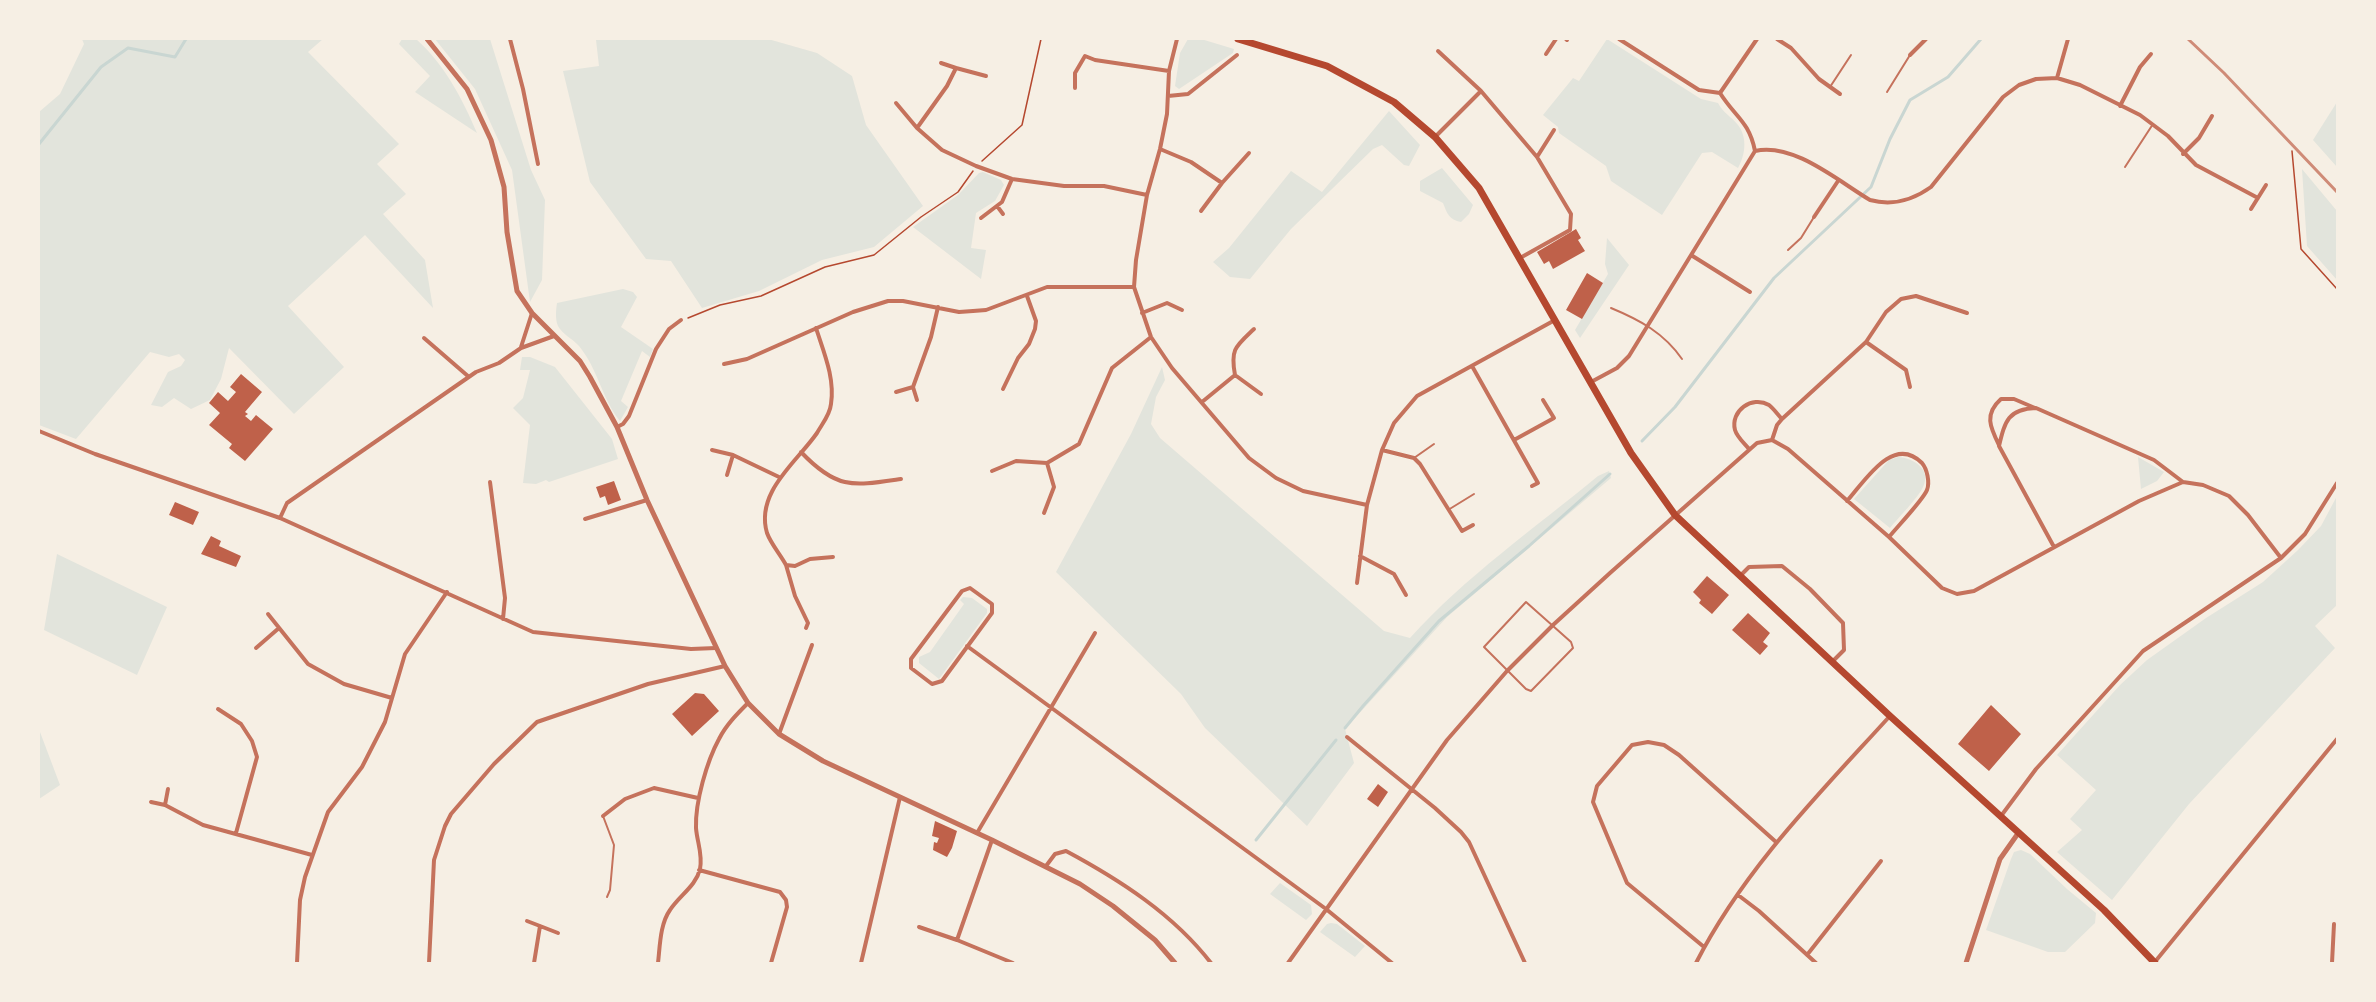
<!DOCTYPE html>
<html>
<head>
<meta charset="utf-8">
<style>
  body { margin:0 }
  #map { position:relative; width:2376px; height:1002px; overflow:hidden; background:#f6efe4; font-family:Overpass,sans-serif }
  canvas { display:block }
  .frame { position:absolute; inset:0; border:40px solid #f6efe4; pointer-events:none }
</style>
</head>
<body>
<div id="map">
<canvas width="2376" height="1002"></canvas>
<div class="frame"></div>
</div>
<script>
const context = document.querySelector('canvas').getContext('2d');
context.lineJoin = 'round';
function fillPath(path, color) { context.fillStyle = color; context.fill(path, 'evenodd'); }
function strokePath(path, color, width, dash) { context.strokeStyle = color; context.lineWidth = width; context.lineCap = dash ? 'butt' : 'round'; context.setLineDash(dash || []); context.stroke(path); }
const green = new Path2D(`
  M 82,39 L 323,39 L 308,52 L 399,144 L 377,164 L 406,194 L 383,214 L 425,260 L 433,308 L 365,235 L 288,306 L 344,367 L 294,414 L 229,348 L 221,379 L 210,400 L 191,409 L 174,398 L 162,407 L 151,405 L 168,372 L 181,366 L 185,360 L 179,354 L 169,357 L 150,352 L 76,439 L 39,425 L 39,112 L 60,94 L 84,44 Z
  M 402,39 L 416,39 C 445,65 462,98 477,133 L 415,92 L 430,76 L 399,44 Z
  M 435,39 L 490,39 L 531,170 L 545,200 L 542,280 L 530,302 L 512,170 L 475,89 Z
  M 608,39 L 768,39 L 817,53 L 852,76 L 866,125 L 923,206 L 874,247 L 822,260 L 759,291 L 702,308 L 671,261 L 646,259 L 590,182 L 563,71 L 599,66 L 596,40 Z
  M 1188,39 L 1201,39 L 1234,49 L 1233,53 L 1179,89 L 1175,86 L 1180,53 Z
  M 1607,39 L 1701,99 L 1718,103 C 1723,113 1732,117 1738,125 C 1748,138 1745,156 1738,168 L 1712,152 L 1702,153 L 1662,215 L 1611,181 L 1606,166 L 1559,133 L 1558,127 L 1543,115 L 1573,78 L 1579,81 Z
  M 2337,102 L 2337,167 L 2313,140 Z
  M 1389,111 L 1420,145 L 1409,166 L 1404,165 L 1382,145 L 1373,149 L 1291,229 L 1250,279 L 1230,277 L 1213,262 L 1229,248 L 1291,171 L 1322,192 Z
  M 1442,168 L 1473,205 L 1469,214 L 1461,222 C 1449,220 1447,213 1443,203 L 1420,191 L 1420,181 Z
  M 2302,169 L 2337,211 L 2337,280 L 2307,246 Z
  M 983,172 L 1001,180 L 1004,185 L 995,201 L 976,213 L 971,248 L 986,250 L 981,279 L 913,227 L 958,195 L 979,173 Z
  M 1607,238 L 1629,265 L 1580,338 L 1575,330 L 1608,274 L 1605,264 Z
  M 623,289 L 633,292 L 637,297 L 621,327 L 653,349 L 650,357 L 642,351 L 621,401 L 628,407 L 620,421 C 602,399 598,369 579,346 C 573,339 562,334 558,326 C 555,319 556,310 557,303 Z
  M 522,357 L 530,357 L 555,367 L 612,439 L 618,459 L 549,482 L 546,480 L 536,484 L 523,483 L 530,425 L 513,408 L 523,398 L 530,370 L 520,370 Z
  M 1162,367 L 1165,380 L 1156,397 L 1151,424 L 1160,438 L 1384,631 L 1410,638 C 1465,577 1535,528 1598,476 L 1609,471 L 1611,478 L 1447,617 L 1345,729 L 1354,763 L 1307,826 L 1205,728 L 1181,694 L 1056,572 L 1131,434 Z
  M 1898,457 C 1913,458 1932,469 1923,487 C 1918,498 1898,518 1890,528 L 1854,499 L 1889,460 Z
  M 2138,457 L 2164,472 L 2157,481 L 2141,489 Z
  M 2337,496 L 2337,605 L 2315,626 L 2335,648 L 2189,804 L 2112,900 L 2057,852 L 2082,830 L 2070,819 L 2096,790 L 2057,755 L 2120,685 L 2147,660 L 2206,618 L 2263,582 L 2298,550 L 2321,526 Z
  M 57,554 L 167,607 L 137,675 L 44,630 Z
  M 963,597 L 972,598 L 987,609 L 987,613 L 939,679 L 919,663 L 919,657 L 930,652 L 964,604 L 960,600 Z
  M 39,714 L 40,732 L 60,785 L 39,799 Z
  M 2021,850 L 2030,854 L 2067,889 L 2096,913 L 2095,923 L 2065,952 L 2048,952 L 1986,930 L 2011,859 L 2014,852 Z
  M 1280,883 L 1311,905 L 1312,914 L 1306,920 L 1270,894 Z
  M 1331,923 L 1337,924 L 1365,946 L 1355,957 L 1320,932 L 1327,924 Z`);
const stream = new Path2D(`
  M 39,144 L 101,67 L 128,48 L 175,57 L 186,39
  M 1642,441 L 1675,407 L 1774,278 L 1871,187 L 1890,139 L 1910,100 L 1948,77 L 1981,39
  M 1345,728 L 1363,706 L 1439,621 L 1529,546 L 1610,474
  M 1256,840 L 1336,740`);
const building = new Path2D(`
  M 1576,229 L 1581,238 L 1578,240 L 1585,251 L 1553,269 L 1549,261 L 1544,264 L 1537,252 Z
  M 1587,273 L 1603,283 L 1582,319 L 1566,310 Z
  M 241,374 L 262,392 L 245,412 L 248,414 L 245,416 L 251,421 L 256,415 L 273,429 L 245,461 L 229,448 L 232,444 L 209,425 L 220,413 L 209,403 L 218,392 L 228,401 L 236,392 L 230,387 Z
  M 614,481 L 621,500 L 608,505 L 605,496 L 600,498 L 596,487 Z
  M 175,502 L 199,512 L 193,525 L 169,515 Z
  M 211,536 L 221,541 L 219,546 L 241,556 L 236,567 L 201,554 Z
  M 1707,576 L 1729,595 L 1712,614 L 1699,603 L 1701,600 L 1693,592 Z
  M 1748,613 L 1770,633 L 1763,642 L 1768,646 L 1760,655 L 1732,630 Z
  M 695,693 L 704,694 L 719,711 L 692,736 L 672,714 Z
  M 1991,705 L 2021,734 L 1989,771 L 1958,744 Z
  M 1378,784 L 1388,792 L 1378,807 L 1367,799 Z
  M 935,821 L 957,831 L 952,848 L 947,857 L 933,850 L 934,842 L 937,843 L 939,838 L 932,836 Z`);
const path = new Path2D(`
  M 2292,151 L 2301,249 L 2337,289
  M 982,161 L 1022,125 L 1041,39
  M 688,318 L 720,305 L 761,296 L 825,267 L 874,255 L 921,217 L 958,192 L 973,171`);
const service = new Path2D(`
  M 1830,87 L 1851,55
  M 1887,92 L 1910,55
  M 2125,167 L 2153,124
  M 1788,250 L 1801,238 L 1814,217
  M 1611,308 C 1640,320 1664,333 1682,359
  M 1414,458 L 1434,444
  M 1448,510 L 1474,494
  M 1526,602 L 1571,642 L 1573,648 L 1531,691 L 1526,689 L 1484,647 Z
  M 603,816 L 614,845 L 610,890 L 607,897`);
const minor = new Path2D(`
  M 510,39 L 523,89 L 538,164
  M 1177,39 L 1169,71 L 1167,114 L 1160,149 L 1147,195 L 1136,260 L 1134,287 L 1151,337 L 1172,368 L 1249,458 L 1276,478 L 1303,491 L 1367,505
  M 1566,39 L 1567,40
  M 1777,39 L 1791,48 L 1819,79 L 1840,94
  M 1438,51 L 1481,91 L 1537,157 L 1571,214 L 1570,230 L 1520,258
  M 1546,54 L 1556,39
  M 1910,55 L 1926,39
  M 941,63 L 956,68
  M 2057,78 L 2068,39
  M 1075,88 L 1075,73 L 1085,56 L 1095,60 L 1169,71
  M 1720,93 L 1757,39
  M 1168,96 L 1188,94 L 1237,55
  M 896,103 L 917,128 L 942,150 L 976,166 L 1012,179 L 1064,186 L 1104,186 L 1147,195
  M 2120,106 L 2140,67 L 2151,54
  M 917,128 L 947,86 L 956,68 L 986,76
  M 1435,137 L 1481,91
  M 1160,149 L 1191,162 L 1222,183
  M 1755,151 C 1793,142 1838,181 1870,200 C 1892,206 1913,200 1931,187 L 2003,97 L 2019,85 L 2036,79 L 2057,78 L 2080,85 L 2140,115 L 2168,136 L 2196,165 L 2258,198
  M 2183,154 L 2199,138 L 2212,116
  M 1537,157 L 1554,130
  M 997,206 L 1003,214
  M 2251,209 L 2266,185
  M 1201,211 L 1222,183 L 1249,153
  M 1814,217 L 1838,181
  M 981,218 L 1002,202 L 1012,179
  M 1691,255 L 1750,292
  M 1142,313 L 1167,303 L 1182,310
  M 816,328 C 824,353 835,378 831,404 C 830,415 822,424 817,433 C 797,462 755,492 767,533 C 771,544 780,554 786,565 L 795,566 L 810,559 L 833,557
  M 424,338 L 469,377
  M 1866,342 L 1906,370 L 1910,387
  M 521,347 L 532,313
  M 724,364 L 747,359 L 853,312 L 888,301 L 903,301 L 959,312 L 973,311 L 986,310 L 1047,287 L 1134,287
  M 1472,366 L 1538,483 L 1532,486
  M 1235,375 L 1261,394
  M 1591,382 L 1617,368 L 1629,356 L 1755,151 C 1749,121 1735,117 1720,93 L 1699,90 L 1619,39
  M 1003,389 L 1018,358 L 1029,344 L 1035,329 L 1036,321 L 1027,296
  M 896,392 L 913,387
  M 917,400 L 913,387 L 931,337 L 938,307
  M 1202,402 L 1235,375 C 1230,349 1236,346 1254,329
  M 1782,419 L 1866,342 L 1886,312 L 1901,299 L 1916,296 L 1967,313
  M 617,427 L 623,424 L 629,416 L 656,349 L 669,329 L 681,320
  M 39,431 L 95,454 L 280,518 L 533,632 L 691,649 L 716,648
  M 1514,440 L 1554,418 L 1543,400
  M 1999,445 C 1990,427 1984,414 2001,399 L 2014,399 L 2035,408
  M 1749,449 C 1744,443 1737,437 1735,430 C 1730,411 1752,395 1769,405 C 1774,409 1778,415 1782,419 L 1777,425 L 1772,440
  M 712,450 L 733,455
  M 1382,450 L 1414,458 L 1420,464 L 1462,531 L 1473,525
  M 801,452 C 837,490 853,486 901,479
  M 992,471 L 1016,461 L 1047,463 L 1079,444 L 1112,368 L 1151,337
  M 727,475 L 733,455 L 779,477
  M 490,482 L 505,598 L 503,619
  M 1847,501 C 1865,481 1893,434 1922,463 C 1927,469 1930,482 1927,490 C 1923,500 1897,527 1889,537
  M 1044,513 L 1054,487 L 1047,463
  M 280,518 L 287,503 L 476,372 L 499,363 L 521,348 L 554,336
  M 585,519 L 647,500
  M 2054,547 L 1999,446 C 2005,421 2008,409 2036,408 L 2154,460 L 2183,482
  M 1360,556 L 1394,574 L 1406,595
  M 786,565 L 795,596 L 808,623 L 806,628
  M 1740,576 L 1749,567 L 1782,566 L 1810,589 L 1843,623 L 1844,650 L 1833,661
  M 1357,583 L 1367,505 L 1382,450 L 1394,423 L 1417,396 L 1555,320
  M 970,588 L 992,604 L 992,613 L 942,681 L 932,684 L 911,668 L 911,659 L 962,591 Z
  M 268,614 L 308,664 L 344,684 L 392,698
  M 967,646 L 1326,909 L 1392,963
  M 256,648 L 279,628
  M 218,709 L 241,724 L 252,741 L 257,757 L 236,833
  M 779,734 L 812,645
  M 1347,737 L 1435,808 L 1461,832 L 1469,842 L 1525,963
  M 168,789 L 165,805 L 203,825 L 312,855
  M 151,802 L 165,805
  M 603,816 L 625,799 L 654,788 L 698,798
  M 2001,816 L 2036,769 L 2143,651 L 2281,558 L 2305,534 L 2337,483
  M 977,833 L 1095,633
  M 992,840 L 957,940 L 1013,963
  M 1046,866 L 1055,854 L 1066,851 C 1120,880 1173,914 1211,963
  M 699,870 L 780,892 L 786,900 L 787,907 L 771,963
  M 1738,895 L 1759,911 L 1816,963
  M 527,921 L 540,926
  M 919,927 L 957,940
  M 1704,947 L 1627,883 L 1593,802 L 1597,786 L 1632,745 L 1648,742 L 1664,745 L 1679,755 L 1776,842
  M 1807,955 L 1881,861
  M 297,963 L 300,900 L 305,877 L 328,812 L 362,767 L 385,722 L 405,654 L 447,592
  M 429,963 L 434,860 L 445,826 L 451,814 L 494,764 L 537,722 L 648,684 L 725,666
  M 534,963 L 540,926 L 558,933
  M 658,963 C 660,946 660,924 670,910 C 680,895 696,886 700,869 C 703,854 697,842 696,828 C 695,802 707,761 719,739 C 726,725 737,714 748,703
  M 861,963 L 900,797
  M 1288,963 L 1447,740 L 1507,671 L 1553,625 L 1610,573 L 1757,443 L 1772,440 L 1788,449 L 1889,537 L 1942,588 L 1957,594 L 1974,591 L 2139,501 L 2183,482 L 2203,485 L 2229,496 L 2248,515 L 2281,558
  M 1696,963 C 1744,869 1819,794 1889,717
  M 2154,963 L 2337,739
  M 2332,963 L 2334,924`);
const tertiary = new Path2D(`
  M 427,39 L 467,89 L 491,140 L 504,187 L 507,232 L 517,291 L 532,313 L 580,361 L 590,377 L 617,427 L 647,500 L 725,666 L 748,703 L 779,734 L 823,761 L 992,840 L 1080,884 L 1113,906 L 1155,940 L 1175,963
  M 1966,963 L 2000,859 L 2019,832`);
const trunk = new Path2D(`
  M 1238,39 L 1327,66 L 1394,102 L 1435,137 L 1479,188 L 1631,453 L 1675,515 L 1890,716 L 2104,910 L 2155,963`);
const rail = new Path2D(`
  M 2188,39 L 2224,73 L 2337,192`);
fillPath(green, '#e2e4dc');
strokePath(stream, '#c9d6d2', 3);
fillPath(building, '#bf614a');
strokePath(path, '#b5482f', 1.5);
strokePath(service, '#c5725c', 2);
strokePath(minor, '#c5725c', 4);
strokePath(tertiary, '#c5725c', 5);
strokePath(trunk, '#b5482f', 7);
strokePath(rail, '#cf8b77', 3);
</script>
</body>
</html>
